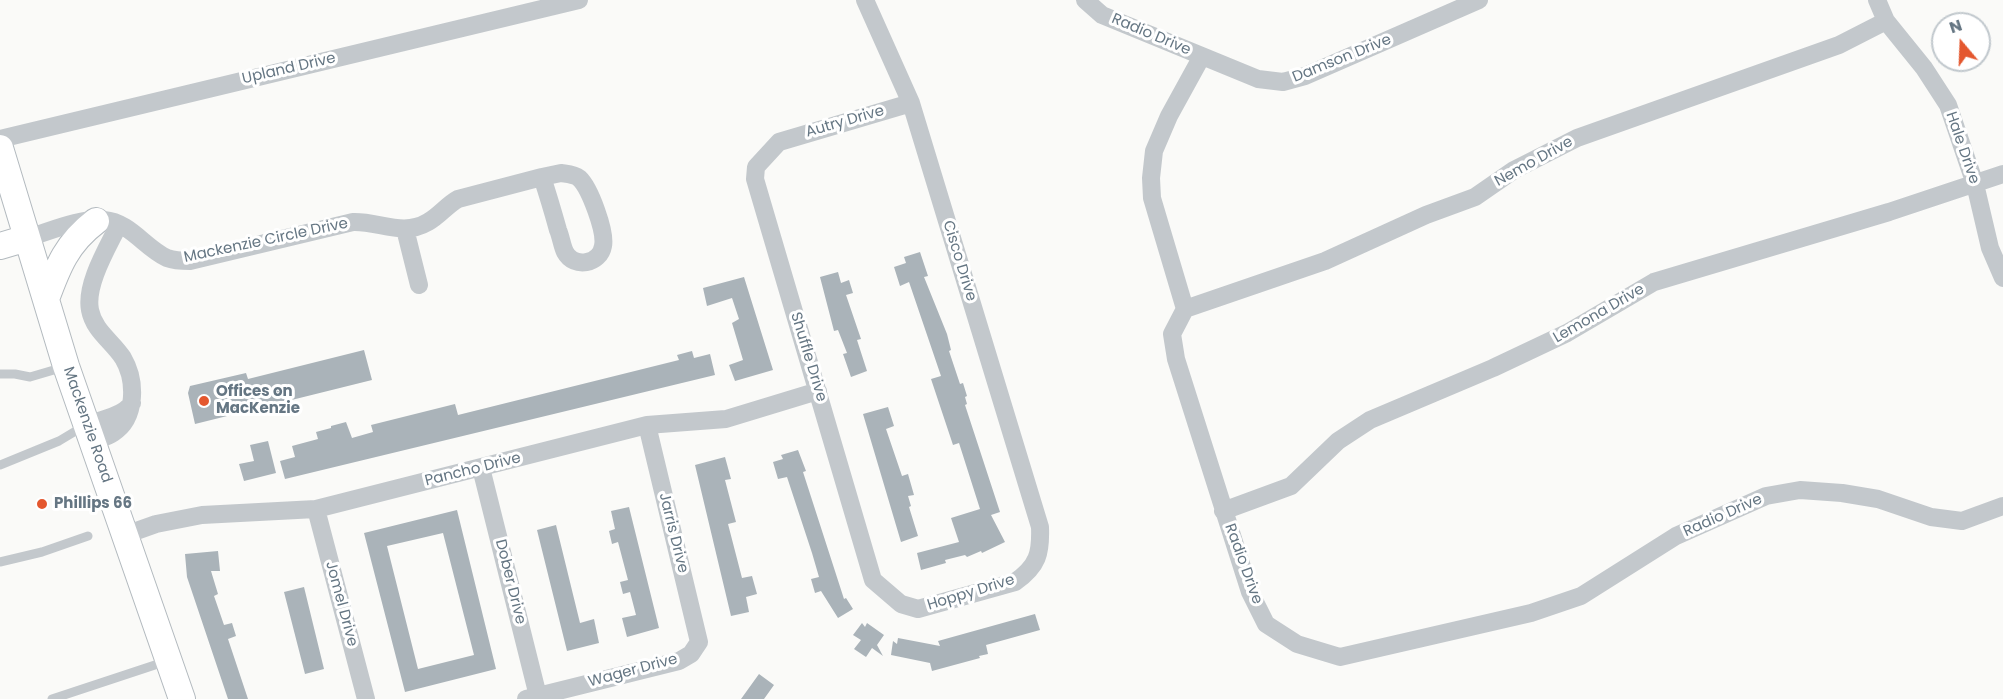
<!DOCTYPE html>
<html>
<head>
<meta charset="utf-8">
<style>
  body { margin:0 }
  #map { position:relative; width:2003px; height:699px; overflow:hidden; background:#fafaf8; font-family:Poppins,sans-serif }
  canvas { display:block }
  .north { position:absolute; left:1931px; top:12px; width:60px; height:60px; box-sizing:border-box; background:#fff; border:2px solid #c1c8cd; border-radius:50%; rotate:341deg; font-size:16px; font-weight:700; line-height:24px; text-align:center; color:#657683 }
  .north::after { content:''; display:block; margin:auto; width:21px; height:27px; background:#e4572e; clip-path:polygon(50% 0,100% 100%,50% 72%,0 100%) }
</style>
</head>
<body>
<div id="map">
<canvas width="2003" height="699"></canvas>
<div class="north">N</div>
</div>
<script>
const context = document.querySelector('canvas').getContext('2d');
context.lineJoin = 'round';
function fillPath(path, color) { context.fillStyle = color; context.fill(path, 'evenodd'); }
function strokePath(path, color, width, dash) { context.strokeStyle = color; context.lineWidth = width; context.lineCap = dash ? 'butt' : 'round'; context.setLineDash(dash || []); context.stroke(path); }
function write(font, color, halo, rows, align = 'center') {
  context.font = font + ' Poppins,sans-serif'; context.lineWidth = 6; context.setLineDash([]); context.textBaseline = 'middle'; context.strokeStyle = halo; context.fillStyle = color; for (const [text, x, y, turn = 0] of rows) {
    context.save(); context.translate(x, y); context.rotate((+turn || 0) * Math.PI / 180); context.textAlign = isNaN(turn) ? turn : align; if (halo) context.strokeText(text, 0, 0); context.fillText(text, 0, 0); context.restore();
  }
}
const building = new Path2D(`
  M 920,252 L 928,276 L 924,277 L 947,334 L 951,350 L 949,351 L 960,384 L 963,383 L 967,396 L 965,397 L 967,404 L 965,405 L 1000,512 L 991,515 L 1005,542 L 982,553 L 981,551 L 967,557 L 965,555 L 945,560 L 946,563 L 921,570 L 917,553 L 959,542 L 951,518 L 980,509 L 959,443 L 953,445 L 931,379 L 941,376 L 909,282 L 900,286 L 894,267 L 906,263 L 904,257 Z
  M 838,272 L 841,283 L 849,280 L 853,293 L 846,295 L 861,339 L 857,340 L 867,371 L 851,377 L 843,354 L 847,353 L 838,330 L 834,331 L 820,277 Z
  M 744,277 L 773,370 L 735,381 L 729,365 L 743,360 L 732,323 L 739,319 L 732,298 L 707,306 L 703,288 Z
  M 364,350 L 372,380 L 195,424 L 188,393 L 190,386 L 246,373 L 248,379 Z
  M 692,351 L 694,358 L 710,354 L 715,375 L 285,479 L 280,461 L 295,457 L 292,446 L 318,439 L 316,432 L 331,428 L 331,426 L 346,422 L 352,438 L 373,432 L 371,425 L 455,404 L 458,415 L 679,360 L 677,355 Z
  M 888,407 L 894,426 L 886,429 L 902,476 L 908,474 L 914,495 L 908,496 L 911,506 L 909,507 L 918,536 L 901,542 L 863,414 Z
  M 268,441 L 276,473 L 244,481 L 239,464 L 254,461 L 250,445 Z
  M 798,450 L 806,471 L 803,472 L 844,599 L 846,598 L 853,609 L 838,618 L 821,591 L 815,593 L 811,579 L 819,577 L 812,553 L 787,477 L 778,479 L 773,462 L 783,459 L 781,455 Z
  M 725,457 L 731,479 L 725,480 L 736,522 L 728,524 L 742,578 L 752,576 L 757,594 L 746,597 L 749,612 L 731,616 L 695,465 Z
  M 629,507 L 659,628 L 627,637 L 622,618 L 636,615 L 630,592 L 623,594 L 620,582 L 628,580 L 618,542 L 612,544 L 609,531 L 615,529 L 611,511 Z
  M 457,510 L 496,669 L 405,692 L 364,533 ZM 443,533 L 474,655 L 418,669 L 387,546 Z
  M 556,525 L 580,623 L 594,619 L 599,643 L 567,651 L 537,530 Z
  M 218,551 L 220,571 L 211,571 L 218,594 L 214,596 L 224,625 L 232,623 L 236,636 L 228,639 L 248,699 L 228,699 L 187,577 L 185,554 Z
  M 304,587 L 324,669 L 305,674 L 284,592 Z
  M 1035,614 L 1040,630 L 986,645 L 988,654 L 979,656 L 980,658 L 932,671 L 930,663 L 891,655 L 893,641 L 897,644 L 898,638 L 940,646 L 938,641 Z
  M 862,623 L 865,627 L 867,623 L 884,635 L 877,645 L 883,656 L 872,648 L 866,657 L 854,649 L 861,640 L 853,635 Z
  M 759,674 L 774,685 L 764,699 L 741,699 Z`);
const lane = new Path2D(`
  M 0,374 L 15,374 L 30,377 L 64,367
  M 0,465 L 59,441 L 84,426
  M 0,562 L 42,552 L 88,536
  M 52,699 L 167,661`);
const street = new Path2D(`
  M 865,0 L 911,103 L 1040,527 C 1041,553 1038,566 1015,582 L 918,609 L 901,604 L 873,580 L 755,179 L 756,167 L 779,142 L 911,103
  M 1085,0 L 1102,15 L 1202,56 L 1169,116 L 1154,151 L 1151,178 L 1152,198 L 1185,309 L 1172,334 L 1176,359 L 1250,592 L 1266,624 L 1297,644 L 1340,657 L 1531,613 L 1581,596 L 1676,536 L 1766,496 L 1800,490 L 1842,493 L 1878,499 L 1931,517 L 1962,521 L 2003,506
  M 1877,0 L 1886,21 L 1924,68 L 1948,105 L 1975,184 L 1990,248 L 2003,278
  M 1202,56 L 1258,79 L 1283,82 L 1305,76 L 1479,0
  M 0,139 L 579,0
  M 561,173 C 568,174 574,174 579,178 C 590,188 606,232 603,246 C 600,264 574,269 565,252 C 562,246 561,237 558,230 C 553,212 548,195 542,177 Z
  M 405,229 L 419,285
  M 27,238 C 51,231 79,218 104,220 C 130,222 145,248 167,258 C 175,261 182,261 190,261 L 353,222 C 379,221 403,237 428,222 C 439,216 447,205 458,199 L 542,177
  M 1185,309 L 1325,261 L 1426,215 L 1475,197 L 1514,170 L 1577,138 L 1839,45 L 1886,21
  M 86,425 C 100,420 123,416 132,403
  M 92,442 C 99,439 107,437 113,433 C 137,418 136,380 123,358 C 112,341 94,331 90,310 C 85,284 108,247 119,224
  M 481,468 L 538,696
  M 316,509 L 366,699
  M 1223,511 L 1291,486 L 1338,441 L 1370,420 L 1493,368 L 1567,333 L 1654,282 L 1889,212 L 2003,174
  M 125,535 L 156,524 L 202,515 L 316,509 L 647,425 L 726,419 L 818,391
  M 526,699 L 679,661 L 691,654 L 699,642 L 647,425`);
const secondary = new Path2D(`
  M 0,148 L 66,366 L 182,699
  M 0,246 L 27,238
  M 46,299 C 58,266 67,243 96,221`);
const markers = [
  [204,401,6,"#e4572e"],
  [42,504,6,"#e4572e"]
];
const streetNames = [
  ["Radio Drive",1151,35,23],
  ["Damson Drive",1342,59,-22],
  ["Upland Drive",289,69,-13],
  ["Autry Drive",845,122,-16],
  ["Hale Drive",1962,148,71],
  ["Nemo Drive",1534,162,-29],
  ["Mackenzie Circle Drive",266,241,-12],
  ["Cisco Drive",959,261,73],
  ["Lemona Drive",1599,314,-30],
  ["Shuffle Drive",808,357,73],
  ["Mackenzie Road",87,425,71],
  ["Pancho Drive",473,470,-14],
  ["Radio Drive",1723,516,-24],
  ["Jarris Drive",673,533,76],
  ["Radio Drive",1243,564,70],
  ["Dober Drive",510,582,76],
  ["Hoppy Drive",971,593,-17],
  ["Jomel Drive",341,604,75],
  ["Wager Drive",633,671,-15]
];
const poiNames = [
  ["Offices on",216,392],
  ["MacKenzie",216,409],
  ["Phillips 66",54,504]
];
fillPath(building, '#aab3b9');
strokePath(secondary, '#b3babf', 28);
strokePath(lane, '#c3c8cc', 9);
strokePath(street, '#c3c8cc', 18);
strokePath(secondary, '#fff', 26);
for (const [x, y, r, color] of markers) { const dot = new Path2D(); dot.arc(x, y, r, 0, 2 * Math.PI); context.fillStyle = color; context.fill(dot); strokePath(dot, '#fff', 2); }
write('15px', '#657683', '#fff', streetNames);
write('bold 15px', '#657683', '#fff', poiNames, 'left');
</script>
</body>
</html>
